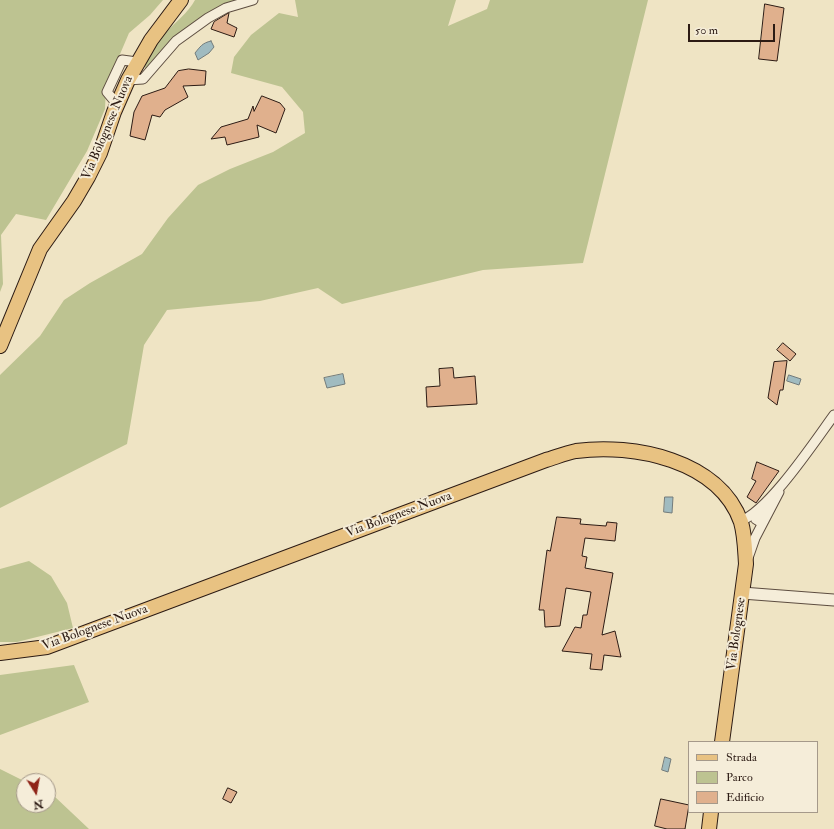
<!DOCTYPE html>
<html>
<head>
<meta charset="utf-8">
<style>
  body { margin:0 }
  #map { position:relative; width:834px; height:829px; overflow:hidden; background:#efe4c4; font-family:"IM FELL Double Pica",serif }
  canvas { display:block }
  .legend { position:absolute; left:688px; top:741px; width:130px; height:72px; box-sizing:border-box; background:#f5edd9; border:1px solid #a5998a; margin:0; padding:5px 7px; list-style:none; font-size:12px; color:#2c1b14 }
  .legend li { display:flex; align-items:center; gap:8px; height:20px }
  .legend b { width:20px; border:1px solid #a5998a }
  .north { position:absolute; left:16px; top:773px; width:40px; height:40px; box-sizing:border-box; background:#f5edd9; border:1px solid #a5998a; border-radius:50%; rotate:169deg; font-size:11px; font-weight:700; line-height:16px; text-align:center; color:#2c1b14 }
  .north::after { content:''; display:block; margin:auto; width:14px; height:18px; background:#8f2418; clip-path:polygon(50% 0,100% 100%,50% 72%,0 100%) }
  .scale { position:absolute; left:688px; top:24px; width:87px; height:18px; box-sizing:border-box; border:2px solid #2c1b14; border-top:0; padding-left:5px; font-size:12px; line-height:14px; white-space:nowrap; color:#2c1b14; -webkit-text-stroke:3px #f5edd9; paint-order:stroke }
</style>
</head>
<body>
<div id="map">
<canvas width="834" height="829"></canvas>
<ul class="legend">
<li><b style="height:5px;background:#e8c282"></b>Strada</li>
<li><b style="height:11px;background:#bdc391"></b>Parco</li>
<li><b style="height:11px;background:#e0b08d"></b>Edificio</li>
</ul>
<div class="north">N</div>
<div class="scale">50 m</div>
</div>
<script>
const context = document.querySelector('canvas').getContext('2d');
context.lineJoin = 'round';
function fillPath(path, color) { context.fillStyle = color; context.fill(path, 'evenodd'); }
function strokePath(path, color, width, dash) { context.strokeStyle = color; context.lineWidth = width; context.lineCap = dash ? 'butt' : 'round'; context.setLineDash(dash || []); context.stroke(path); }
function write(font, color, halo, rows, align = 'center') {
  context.font = font + ' "IM FELL Double Pica",serif'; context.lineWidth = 4; context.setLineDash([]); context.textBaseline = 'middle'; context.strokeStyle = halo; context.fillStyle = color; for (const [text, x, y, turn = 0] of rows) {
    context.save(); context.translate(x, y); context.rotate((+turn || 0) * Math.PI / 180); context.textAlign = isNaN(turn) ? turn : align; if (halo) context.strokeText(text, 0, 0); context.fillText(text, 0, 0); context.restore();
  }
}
const green = new Path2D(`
  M 0,0 L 163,0 L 150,15 L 129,33 L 106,87 L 105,109 L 87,151 L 46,220 L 16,214 L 1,235 L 3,284 L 0,292 Z
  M 195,0 L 243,0 L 229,4 L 145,71 C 144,41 182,24 195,0 Z
  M 295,0 L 456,0 L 448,26 L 487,9 L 490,0 L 648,0 L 583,263 L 483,270 L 342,304 L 318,288 L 260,301 L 167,310 L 144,345 L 127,444 L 0,508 L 0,375 L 40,336 L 64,300 L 90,283 L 142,254 L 168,218 L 198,185 L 230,169 L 273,152 L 305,133 L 303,112 L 282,87 L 231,73 L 234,57 L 251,35 L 279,13 L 298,17 Z
  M 29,561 L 51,576 L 67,603 L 73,628 L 17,642 L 0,642 L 0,569 Z
  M 74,665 L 89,702 L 0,735 L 0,675 Z
  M 0,769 L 24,781 L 24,805 L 48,805 L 48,793 L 53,795 L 89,829 L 0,829 Z`);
const water = new Path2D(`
  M 211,41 L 214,47 L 209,53 L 198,60 L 195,53 C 200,47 202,43 211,41 Z
  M 343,374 L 345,384 L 327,388 L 324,378 Z
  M 789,375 L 801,379 L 799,385 L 787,381 Z
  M 665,497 L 673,497 L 672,513 L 664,512 Z
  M 665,757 L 671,759 L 668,772 L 662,770 Z`);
const building = new Path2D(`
  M 765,4 L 784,8 L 777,61 L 759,59 Z
  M 229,13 L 227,23 L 237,28 L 234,37 L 211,29 L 214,22 Z
  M 189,69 L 206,71 L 205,85 L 183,86 L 188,97 L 165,110 L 160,117 L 152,115 L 145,140 L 130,136 L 134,112 L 142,96 L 165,88 L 178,71 Z
  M 262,96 L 280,103 L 285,109 L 276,133 L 257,125 L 259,137 L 227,145 L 225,137 L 211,139 L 221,127 L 248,119 L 253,106 L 254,111 Z
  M 783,343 L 796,354 L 790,361 L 777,350 Z
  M 787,361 L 783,390 L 780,390 L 777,405 L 768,398 L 774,362 Z
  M 453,368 L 454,378 L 475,376 L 477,404 L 427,407 L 426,387 L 440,386 L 439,369 Z
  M 757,462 L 779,471 L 756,503 L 747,497 L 756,481 L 752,479 Z
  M 557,517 L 581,519 L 580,524 L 606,526 L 607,522 L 617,523 L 615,541 L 585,538 L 582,556 L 587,557 L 585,568 L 613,573 L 602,635 L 615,631 L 621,657 L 604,655 L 602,670 L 590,669 L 592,654 L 562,651 L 575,627 L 581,628 L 583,615 L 587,615 L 591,592 L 566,588 L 560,626 L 545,627 L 544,610 L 539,610 L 547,550 L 550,551 Z
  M 228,788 L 237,792 L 231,803 L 223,799 Z
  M 661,799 L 689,805 L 685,829 L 667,829 L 655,826 Z`);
const pedestrian = new Path2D(`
  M 768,502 L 771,503 L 760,523 L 755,520 Z`);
const minor = new Path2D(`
  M 128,80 L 143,79 L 176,41 L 208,18 L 226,8 L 253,0
  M 117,104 L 107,92 L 122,60 L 137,62
  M 740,521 C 768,512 815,441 834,415
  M 748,558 L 755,538 L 779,492`);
const tertiary = new Path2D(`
  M 742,593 L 834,600`);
const primary = new Path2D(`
  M 0,346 L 40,249 L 74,201 L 88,177 L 100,153 L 114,112 L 128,80 L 151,40 L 181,0
  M 0,653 L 47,647 L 546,460 C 556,457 566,453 576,451 C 633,443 719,460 741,522 C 745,536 745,550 746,564 L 722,742
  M 709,829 L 711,812`);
const streetNames = [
  ["Via Bolognese Nuova",108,128,-67],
  ["Via Bolognese Nuova",399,515,-20],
  ["Via Bolognese Nuova",95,628,-20],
  ["Via Bolognese",737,634,-82]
];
fillPath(green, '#bdc391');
fillPath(water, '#a0bbc0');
strokePath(water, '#727b7b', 1);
fillPath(building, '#e0b08d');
strokePath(building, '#2c1b14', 1);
strokePath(pedestrian, '#5d4d40', 9);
strokePath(minor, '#5d4d40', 11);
strokePath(tertiary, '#5d4d40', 13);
strokePath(primary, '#2c1b14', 16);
strokePath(pedestrian, '#f5edd9', 7);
strokePath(minor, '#f5edd9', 9);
strokePath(tertiary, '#f5edd9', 11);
strokePath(primary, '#e8c282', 14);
write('13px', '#2c1b14', '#f5edd9', streetNames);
</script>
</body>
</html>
